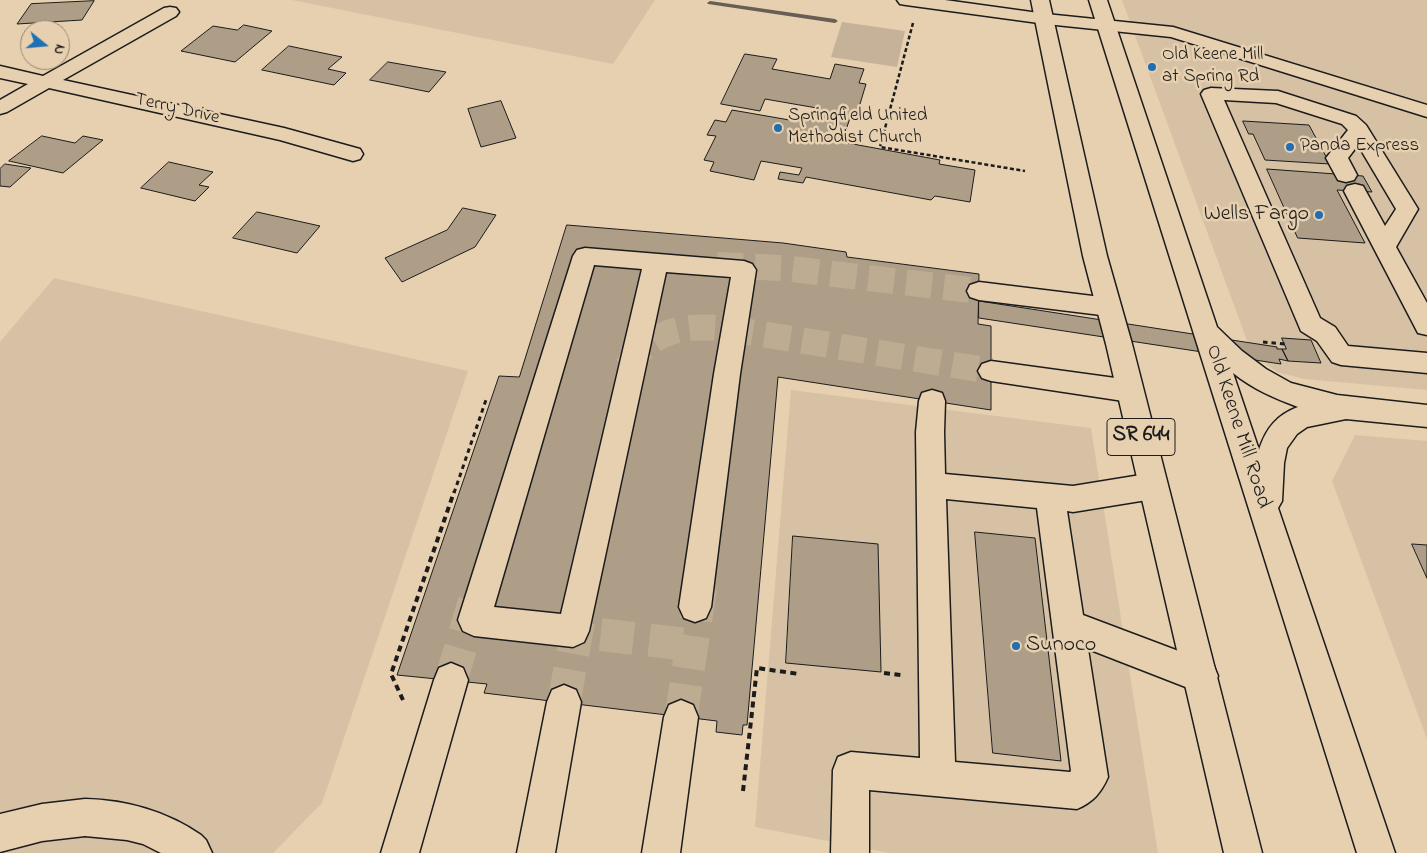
<!DOCTYPE html>
<html>
<head>
<meta charset="utf-8">
<style>
  body { margin:0 }
  #map { position:relative; width:1427px; height:853px; overflow:hidden; background:#e7d0b0; font-family:"Indie Flower",sans-serif }
  canvas { display:block }
  .north { position:absolute; left:20px; top:20px; width:50px; height:50px; box-sizing:border-box; background:#e7d0b0; border:1px solid #968875; border-radius:50%; rotate:107deg; font-size:14px; font-weight:700; line-height:20px; text-align:center; color:#1c1c1c }
  .north::after { content:''; display:block; margin:auto; width:18px; height:22px; background:#1f6fb2; clip-path:polygon(50% 0,100% 100%,50% 72%,0 100%) }
</style>
</head>
<body>
<div id="map">
<canvas width="1427" height="853"></canvas>
<div class="north">N</div>
</div>
<script>
const context = document.querySelector('canvas').getContext('2d');
context.lineJoin = 'round';
function fillPath(path, color) { context.fillStyle = color; context.fill(path, 'evenodd'); }
function strokePath(path, color, width, dash) { context.strokeStyle = color; context.lineWidth = width; context.lineCap = dash ? 'butt' : 'round'; context.setLineDash(dash || []); context.stroke(path); }
function write(font, color, halo, rows, align = 'center') {
  context.font = font + ' "Indie Flower",sans-serif'; context.lineWidth = 5; context.setLineDash([]); context.textBaseline = 'middle'; context.strokeStyle = halo; context.fillStyle = color; for (const [text, x, y, turn = 0] of rows) {
    context.save(); context.translate(x, y); context.rotate((+turn || 0) * Math.PI / 180); context.textAlign = isNaN(turn) ? turn : align; if (halo) context.strokeText(text, 0, 0); context.fillText(text, 0, 0); context.restore();
  }
}
const built = new Path2D(`
  M 292,0 L 655,0 L 613,64 Z
  M 1122,0 L 1427,0 L 1427,390 L 1304,379 L 1277,372 L 1261,360 L 1249,346 Z
  M 54,278 L 468,371 L 322,803 L 273,853 L 0,853 L 0,342 Z
  M 791,390 L 1091,428 L 1158,853 L 890,853 L 755,827 Z
  M 1355,435 L 1427,441 L 1427,739 L 1332,481 Z`);
const green = new Path2D(`
  M 842,22 L 905,31 L 897,67 L 831,57 Z`);
const stream = new Path2D(`
  M 710,1 L 835,19 L 838,21 L 835,23 L 708,4 L 707,3 Z`);
const building = new Path2D(`
  M 94,1 L 82,20 L 17,24 L 31,4 Z
  M 244,25 L 272,31 L 235,62 L 181,51 L 213,26 L 237,30 Z
  M 289,46 L 342,57 L 328,69 L 346,73 L 334,85 L 262,70 Z
  M 745,54 L 777,59 L 772,69 L 830,79 L 835,64 L 864,69 L 859,83 L 866,84 L 857,114 L 852,112 L 842,142 L 940,160 L 939,164 L 975,170 L 970,202 L 935,196 L 931,200 L 806,177 L 803,183 L 778,179 L 780,172 L 799,175 L 802,168 L 761,161 L 754,180 L 710,171 L 714,162 L 704,160 L 716,136 L 707,135 L 715,120 L 726,122 L 732,110 L 801,122 L 802,119 L 812,121 L 817,108 L 765,99 L 760,111 L 721,104 Z
  M 388,62 L 446,72 L 429,92 L 370,80 Z
  M 501,101 L 516,138 L 481,147 L 468,109 Z
  M 1243,121 L 1309,125 L 1330,164 L 1265,160 L 1253,134 L 1249,134 Z
  M 42,136 L 75,143 L 83,136 L 103,140 L 63,173 L 9,161 Z
  M 169,162 L 213,172 L 199,185 L 209,187 L 195,201 L 141,188 Z
  M 5,164 L 31,168 L 10,187 L 0,186 L 0,169 Z
  M 1267,169 L 1363,176 L 1372,192 L 1337,190 L 1365,243 L 1298,238 Z
  M 463,208 L 496,215 L 475,247 L 402,282 L 385,258 L 447,230 Z
  M 257,212 L 320,226 L 297,253 L 233,238 Z
  M 567,225 L 783,243 L 846,252 L 847,257 L 979,274 L 978,324 L 991,326 L 991,410 L 778,377 L 747,725 L 743,725 L 742,735 L 716,732 L 717,721 L 484,693 L 487,684 L 397,675 L 499,376 L 519,377 Z
  M 979,301 L 1277,347 L 1277,349 L 1282,349 L 1288,361 L 1279,359 L 1281,364 L 979,318 Z
  M 1282,338 L 1311,340 L 1321,363 L 1288,361 L 1282,349 L 1286,349 Z
  M 975,532 L 1035,538 L 1061,761 L 993,753 Z
  M 793,536 L 878,544 L 881,672 L 786,663 Z
  M 1412,544 L 1427,545 L 1427,578 Z`);
const minorTunnelFar1 = new Path2D(`
  M 717,265 L 783,268 L 979,291
  M 627,367 C 657,323 695,324 743,331 L 991,371`);
const minorTunnel = new Path2D(`
  M 552,629 L 691,645
  M 451,680 L 476,596
  M 564,702 L 580,613
  M 681,717 L 701,585`);
const pathFar2 = new Path2D(`
  M 913,23 L 880,147 L 1025,171`);
const pathFar1 = new Path2D(`
  M 1263,342 L 1285,344
  M 454,493 L 487,397`);
const path = new Path2D(`
  M 884,673 L 901,675
  M 403,700 L 391,674 L 454,492
  M 743,791 L 757,668 L 799,674`);
const minor = new Path2D(`
  M 897,0 L 945,0 L 1046,14 L 1173,27 L 1427,105 L 1427,117 L 1171,37 L 1046,24 L 906,5 L 900,4 Z
  M 170,7 L 176,8 L 179,12 L 176,16 L 63,80 L 284,128 L 360,149 L 363,154 L 360,159 L 353,161 L 280,140 L 49,88 L 7,112 L 0,114 L 0,100 L 28,84 L 0,78 L 0,66 L 43,76 L 164,8 Z
  M 1211,88 L 1278,91 L 1356,116 L 1366,125 L 1418,209 L 1396,247 L 1427,303 L 1427,335 L 1418,333 L 1344,191 L 1347,186 L 1355,184 L 1363,186 L 1385,226 L 1396,209 L 1358,145 L 1348,158 L 1357,175 L 1354,180 L 1346,182 L 1338,180 L 1326,158 L 1348,130 L 1342,124 L 1276,103 L 1224,100 L 1320,318 L 1335,327 L 1348,346 L 1427,353 L 1427,373 L 1341,365 L 1332,362 L 1317,341 L 1301,331 L 1201,94 L 1204,90 Z
  M 585,248 L 744,261 L 752,264 L 756,270 L 740,374 L 711,607 L 706,618 L 695,622 L 684,618 L 679,607 L 714,374 L 731,277 L 666,272 L 589,631 L 584,642 L 573,647 L 474,636 L 463,631 L 458,620 L 573,256 L 577,250 ZM 594,265 L 642,269 L 561,614 L 494,607 Z
  M 979,282 L 1109,298 L 1118,301 L 1121,307 L 1118,313 L 1109,316 L 979,300 L 970,297 L 967,291 L 970,285 Z
  M 991,361 L 1130,380 L 1139,383 L 1143,391 L 1139,399 L 1130,402 L 991,381 L 982,378 L 978,371 L 982,364 Z
  M 932,390 L 942,393 L 945,401 L 944,432 L 945,474 L 1073,486 L 1153,473 L 1163,477 L 1167,486 L 1163,495 L 1153,499 L 1073,512 L 1067,511 L 1083,615 L 1213,664 L 1218,676 L 1213,688 L 1201,693 L 1088,649 L 1108,777 C 1101,793 1093,802 1077,809 L 869,790 L 869,853 L 831,853 L 833,770 L 838,757 L 851,752 L 920,758 L 916,432 L 919,401 L 922,393 ZM 946,499 L 1037,508 L 1071,771 L 1070,772 L 955,762 Z
  M 451,663 L 463,668 L 468,680 L 419,853 L 381,853 L 434,680 L 439,668 Z
  M 564,685 L 576,690 L 581,702 L 555,853 L 517,853 L 547,702 L 552,690 Z
  M 681,700 L 693,705 L 698,717 L 680,853 L 642,853 L 664,717 L 669,705 Z
  M 85,799 C 126,800 166,811 201,835 L 206,840 L 212,853 L 161,853 L 143,844 L 127,840 L 85,836 L 42,841 L 0,852 L 0,814 L 42,804 Z`);
const major = new Path2D(`
  M 1031,0 L 1049,0 L 1107,256 L 1132,344 L 1262,853 L 1224,853 L 1106,344 L 1083,256 Z
  M 1089,0 L 1107,0 L 1217,327 L 1242,351 L 1266,369 L 1291,383 L 1337,395 L 1427,405 L 1427,427 L 1346,419 L 1307,427 L 1297,434 L 1287,448 L 1284,463 L 1282,501 L 1278,508 L 1395,853 L 1357,853 ZM 1233,373 C 1253,389 1274,398 1298,407 C 1277,415 1266,428 1259,450 Z`);
const markers = [
  [1152,67,5,"#1f6fb2"],
  [778,128,5,"#1f6fb2"],
  [1290,147,5,"#1f6fb2"],
  [1319,215,5,"#1f6fb2"],
  [1016,646,5,"#1f6fb2"]
];
const farPoinames = [
  ["Old Keene Mill",1162,56],
  ["at Spring Rd",1162,78],
  ["Springfield United",788,117],
  ["Methodist Church",788,139],
  ["Panda Express",1300,147]
];
const farStreetnames = [
  ["Terry Drive",177,110,13]
];
const shields = [
  [1141,437,68]
];
const shieldNames = [
  ["SR 644",1141,437]
];
const poiNames = [
  ["Wells Fargo",1309,215],
  ["Sunoco",1026,646,"left"]
];
const streetNames = [
  ["Old Keene Mill Road",1237,427,72]
];
fillPath(built, '#d6c1a4');
fillPath(green, '#c6b298');
fillPath(stream, '#675f53');
fillPath(building, '#ae9e87');
strokePath(building, '#1c1c1c', 1);
strokePath(minorTunnelFar1, '#beac92', 26, [26, 12]);
strokePath(minorTunnel, '#beac92', 33, [33, 16]);
strokePath(minor, '#1c1c1c', 3);
strokePath(major, '#1c1c1c', 3);
strokePath(pathFar2, '#1c1c1c', 2.5, [4, 2.5]);
strokePath(pathFar1, '#1c1c1c', 3, [4.5, 4]);
strokePath(path, '#1c1c1c', 4, [6, 4.5]);
fillPath(minor, '#e7d0b0');
fillPath(major, '#e7d0b0');
for (const [x, y, r, color] of markers) { const dot = new Path2D(); dot.arc(x, y, r, 0, 2 * Math.PI); context.fillStyle = color; context.fill(dot); strokePath(dot, '#e7d0b0', 2); }
write('19px', '#1c1c1c', '#e7d0b0', farPoinames, 'left');
write('19px', '#1c1c1c', '#e7d0b0', farStreetnames);
for (const [x, y, w] of shields) { const box = new Path2D(); box.roundRect(x - w / 2, y - 18.5, w, 37, 4); context.fillStyle = '#e7d0b0'; context.fill(box); strokePath(box, '#1c1c1c', 1); }
write('bold 21px', '#1c1c1c', null, shieldNames);
write('22px', '#1c1c1c', '#e7d0b0', poiNames, 'right');
write('22px', '#1c1c1c', '#e7d0b0', streetNames);
</script>
</body>
</html>
